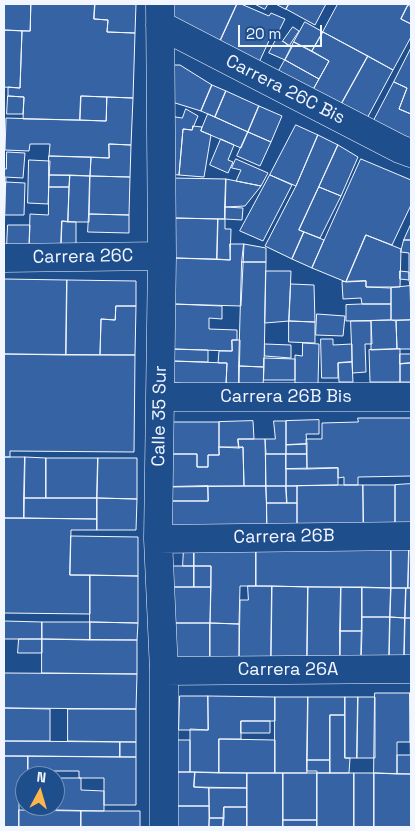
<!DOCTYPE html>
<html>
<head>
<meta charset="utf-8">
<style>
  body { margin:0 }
  #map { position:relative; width:415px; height:831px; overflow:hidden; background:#1f4e8c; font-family:"Space Grotesk",sans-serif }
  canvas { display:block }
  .frame { position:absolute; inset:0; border:5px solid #f2f6ff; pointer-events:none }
  .north { position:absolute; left:15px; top:766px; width:50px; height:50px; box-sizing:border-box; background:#1f4e8c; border:1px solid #7391ba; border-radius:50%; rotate:6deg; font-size:14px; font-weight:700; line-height:20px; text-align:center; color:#f2f6ff }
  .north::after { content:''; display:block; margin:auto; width:18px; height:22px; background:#ffb74d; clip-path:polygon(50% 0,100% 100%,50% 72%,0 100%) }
  .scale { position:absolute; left:238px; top:25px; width:84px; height:22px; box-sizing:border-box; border:2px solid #f2f6ff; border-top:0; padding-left:6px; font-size:15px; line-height:18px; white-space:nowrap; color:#f2f6ff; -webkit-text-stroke:4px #1f4e8c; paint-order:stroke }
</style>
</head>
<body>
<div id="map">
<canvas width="415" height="831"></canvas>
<div class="frame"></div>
<div class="north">N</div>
<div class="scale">20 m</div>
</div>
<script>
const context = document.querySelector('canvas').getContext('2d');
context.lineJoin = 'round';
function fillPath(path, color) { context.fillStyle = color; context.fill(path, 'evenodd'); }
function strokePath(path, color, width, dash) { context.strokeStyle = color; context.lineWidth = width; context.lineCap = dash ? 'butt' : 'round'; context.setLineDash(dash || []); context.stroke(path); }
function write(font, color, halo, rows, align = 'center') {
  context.font = font + ' "Space Grotesk",sans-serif'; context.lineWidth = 4; context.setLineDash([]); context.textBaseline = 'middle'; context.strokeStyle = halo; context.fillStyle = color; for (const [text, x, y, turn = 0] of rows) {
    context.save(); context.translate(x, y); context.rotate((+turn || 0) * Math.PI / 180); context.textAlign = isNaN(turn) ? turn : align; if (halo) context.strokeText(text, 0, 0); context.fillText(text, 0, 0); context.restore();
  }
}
const building = new Path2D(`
  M 4,4 L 31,4 L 30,31 L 4,30 Z
  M 31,4 L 95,4 L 94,19 L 108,20 L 107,32 L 135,33 L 133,98 L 81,96 L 80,120 L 23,119 L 24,97 L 8,96 L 8,87 L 20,88 L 22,31 L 30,31 Z
  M 95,4 L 136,4 L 135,33 L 107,32 L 108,20 L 94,19 Z
  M 169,4 L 237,4 L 216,50 L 166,25 Z
  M 237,4 L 241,4 L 269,16 L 271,13 L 285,19 L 278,33 L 273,32 L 256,69 L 216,50 Z
  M 255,4 L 268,4 L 265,9 Z
  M 276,4 L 289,4 L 286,9 Z
  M 289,4 L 326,4 L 315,25 L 286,9 Z
  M 338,4 L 405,4 L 408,5 L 401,19 L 411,24 L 411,37 L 393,70 L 323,32 Z
  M 408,5 L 411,7 L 411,24 L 401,19 Z
  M 305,22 L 323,32 L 312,51 L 294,42 Z
  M 293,27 L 299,31 L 289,46 L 283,41 Z
  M 4,30 L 22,31 L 20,88 L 4,87 Z
  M 323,32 L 368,56 L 338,110 L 310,95 L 329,61 L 312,51 Z
  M 277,38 L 292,47 L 285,60 L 269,53 Z
  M 294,42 L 329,61 L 319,79 L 285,60 Z
  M 411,48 L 411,114 L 399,109 L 407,88 L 394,82 Z
  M 368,56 L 393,70 L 364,124 L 338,110 Z
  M 285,60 L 319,79 L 310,95 L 276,76 Z
  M 174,65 L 180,65 L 212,85 L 201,111 L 172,102 Z
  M 394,82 L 407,88 L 399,109 L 411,114 L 411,135 L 409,142 L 371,126 Z
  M 212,85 L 226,91 L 215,117 L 201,111 Z
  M 226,91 L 259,106 L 248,132 L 215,117 Z
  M 8,96 L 24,97 L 23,114 L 7,114 Z
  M 81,96 L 107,97 L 106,121 L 80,120 Z
  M 107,97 L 133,98 L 131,145 L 109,144 L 109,158 L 49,156 L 50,144 L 30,144 L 29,151 L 5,150 L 6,118 L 106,121 Z
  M 259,106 L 282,116 L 271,142 L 248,132 Z
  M 186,109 L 198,116 L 192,130 L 183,129 L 179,175 L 168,174 L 169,116 L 182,118 Z
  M 208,114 L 248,132 L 241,148 L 201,131 Z
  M 296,125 L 318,135 L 296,186 L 270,175 Z
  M 193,126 L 202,127 L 201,131 L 211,135 L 204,177 L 179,175 L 183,129 L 192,130 Z
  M 248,132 L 271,142 L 260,166 L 237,156 Z
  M 318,135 L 338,145 L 299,230 L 304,232 L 292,259 L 265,246 L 296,186 Z
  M 221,139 L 234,145 L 228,160 L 233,162 L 228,173 L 210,165 Z
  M 109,144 L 131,145 L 130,177 L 90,176 L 91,157 L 109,158 Z
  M 338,145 L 358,157 L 341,196 L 319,187 Z
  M 7,152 L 25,153 L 23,178 L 4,177 L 4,169 L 6,169 Z
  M 49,156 L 91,157 L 90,176 L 49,175 Z
  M 236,159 L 268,173 L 261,186 L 236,181 L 241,170 L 232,168 Z
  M 361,159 L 411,180 L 411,205 L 392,245 L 366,235 L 346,282 L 312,268 Z
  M 29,160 L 50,161 L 48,204 L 28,203 Z
  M 49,175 L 70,175 L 69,187 L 49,187 Z
  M 70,175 L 90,176 L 89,222 L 68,222 Z
  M 270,175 L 292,185 L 263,241 L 240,231 Z
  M 90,176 L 130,177 L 129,215 L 89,214 Z
  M 4,178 L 6,178 L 5,197 L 4,197 Z
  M 171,178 L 226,179 L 225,219 L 169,218 Z
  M 226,179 L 261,186 L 245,206 L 225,207 Z
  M 6,182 L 25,183 L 24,215 L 5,215 Z
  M 49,187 L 69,187 L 68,222 L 62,221 L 61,248 L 29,247 L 30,214 L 48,215 Z
  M 319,187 L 341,196 L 320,238 L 299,230 Z
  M 4,197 L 5,197 L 4,247 Z
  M 225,207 L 243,208 L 242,220 L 225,219 Z
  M 89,214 L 129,215 L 129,233 L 88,232 Z
  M 176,218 L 218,219 L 217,259 L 175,258 Z
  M 218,219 L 225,219 L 225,229 L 231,229 L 230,260 L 217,259 Z
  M 62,221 L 76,222 L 76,249 L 61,248 Z
  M 411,224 L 411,240 L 404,240 Z
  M 8,225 L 30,225 L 29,247 L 7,246 Z
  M 304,232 L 324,240 L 312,268 L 292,259 Z
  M 366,235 L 401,249 L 400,287 L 366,287 L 366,281 L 346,282 Z
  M 404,240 L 411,240 L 411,286 L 410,286 L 409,280 L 409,253 L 401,252 Z
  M 230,244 L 244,244 L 241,306 L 173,304 L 175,258 L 230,260 Z
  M 244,244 L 266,248 L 266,262 L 242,262 Z
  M 242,262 L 266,262 L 264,367 L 239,366 Z
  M 266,271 L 291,271 L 289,321 L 265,323 Z
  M 400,271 L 409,272 L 409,280 L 400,279 Z
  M 4,279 L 67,280 L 66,355 L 4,354 Z
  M 67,280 L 136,281 L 136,306 L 116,306 L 115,320 L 101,319 L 100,355 L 66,355 Z
  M 366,281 L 366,287 L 391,288 L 391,304 L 362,304 L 361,298 L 343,299 L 342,282 Z
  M 291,284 L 314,285 L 315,322 L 289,321 Z
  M 410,286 L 411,320 L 391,320 L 391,288 Z
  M 173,304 L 222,306 L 222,319 L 209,318 L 209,329 L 237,330 L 237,340 L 232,340 L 232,351 L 172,349 Z
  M 362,304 L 391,304 L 391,320 L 346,321 L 346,305 Z
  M 116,306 L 136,306 L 135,355 L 100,355 L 101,319 L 115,320 Z
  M 317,314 L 345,316 L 343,336 L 316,335 Z
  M 391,320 L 396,321 L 397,349 L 371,350 L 371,321 Z
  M 411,320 L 411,349 L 397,349 L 396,321 Z
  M 289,321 L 315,322 L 315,343 L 289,342 Z
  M 351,321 L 371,321 L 372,344 L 365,344 L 366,372 L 353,373 Z
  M 321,339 L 333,339 L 333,345 L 352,344 L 352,362 L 338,363 L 338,378 L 322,378 Z
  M 232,340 L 240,340 L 239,385 L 226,385 L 227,363 L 218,363 L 219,351 L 232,351 Z
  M 303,343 L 319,344 L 318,384 L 295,383 L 295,355 L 302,356 Z
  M 265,344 L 291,345 L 291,358 L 265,356 Z
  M 172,349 L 208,350 L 208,362 L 171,361 Z
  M 400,349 L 400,382 L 370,382 L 369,350 Z
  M 4,354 L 135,355 L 134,452 L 10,451 L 10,457 L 4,457 Z
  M 400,354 L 411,354 L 411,363 L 400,364 Z
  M 264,358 L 295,359 L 295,380 L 264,380 Z
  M 171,361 L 227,363 L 226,385 L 171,383 Z
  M 352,362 L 353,382 L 339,382 L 338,363 Z
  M 411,363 L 411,382 L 400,382 L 400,364 Z
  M 239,366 L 264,367 L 263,386 L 239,385 Z
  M 358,418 L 411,418 L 411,476 L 358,477 L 358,485 L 344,485 L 344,477 L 338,478 L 338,468 L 307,469 L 306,439 L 322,439 L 322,423 L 358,422 Z
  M 319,420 L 319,434 L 306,434 L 307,444 L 286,445 L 286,421 Z
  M 253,421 L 254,439 L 238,439 L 239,448 L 219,447 L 219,422 Z
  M 274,421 L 286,421 L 286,454 L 266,454 L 265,439 L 275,439 Z
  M 169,422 L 219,422 L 219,455 L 208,455 L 208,467 L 197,467 L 197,454 L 169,454 Z
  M 238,439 L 265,439 L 266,486 L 244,486 L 243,447 L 239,448 Z
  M 307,444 L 307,454 L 286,454 L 286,445 Z
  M 219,447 L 243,447 L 244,486 L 169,487 L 169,454 L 197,454 L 197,467 L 208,467 L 208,455 L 219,455 Z
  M 266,454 L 286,454 L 286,486 L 266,486 Z
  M 286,454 L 307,454 L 307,469 L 286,469 Z
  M 4,457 L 25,457 L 24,518 L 4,518 Z
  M 25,457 L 46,458 L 46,498 L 24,498 Z
  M 46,458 L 98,458 L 97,498 L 46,498 Z
  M 98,458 L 137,458 L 137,499 L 97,498 Z
  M 338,468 L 338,485 L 286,486 L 286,469 Z
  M 411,484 L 411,523 L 395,523 L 395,485 Z
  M 338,485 L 363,485 L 363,525 L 297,525 L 297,486 Z
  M 363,485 L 395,485 L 395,523 L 364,523 Z
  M 208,486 L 208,501 L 169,501 L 169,487 Z
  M 208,486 L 266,486 L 267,529 L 170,530 L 169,501 L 208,501 Z
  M 266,486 L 286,486 L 287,503 L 267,503 Z
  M 286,486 L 297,486 L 297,503 L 287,503 Z
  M 24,498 L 97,498 L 97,519 L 24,518 Z
  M 97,498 L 137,499 L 136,530 L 97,530 Z
  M 267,503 L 297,503 L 297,529 L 267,529 Z
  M 4,518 L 97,519 L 97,530 L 71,530 L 70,575 L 90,575 L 90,614 L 4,613 Z
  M 71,536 L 138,537 L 138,576 L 70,575 Z
  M 184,547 L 194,547 L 194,566 L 183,566 Z
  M 194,547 L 256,547 L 256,586 L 240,586 L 239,624 L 210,623 L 211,566 L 194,566 Z
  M 256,547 L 391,549 L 391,588 L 256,586 Z
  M 391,549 L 409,549 L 408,588 L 391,588 Z
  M 409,549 L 411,549 L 411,588 L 408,588 Z
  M 173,566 L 194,566 L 194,587 L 173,587 Z
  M 194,566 L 211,566 L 211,587 L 194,587 Z
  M 90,575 L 138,576 L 138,623 L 90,622 Z
  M 248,586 L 272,586 L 271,663 L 239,663 L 240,600 L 248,600 Z
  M 272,586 L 308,587 L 307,664 L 271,663 Z
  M 173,587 L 211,587 L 210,623 L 172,623 Z
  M 308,587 L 341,587 L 340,664 L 307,664 Z
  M 341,587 L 362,587 L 362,631 L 340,631 Z
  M 362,587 L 391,588 L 390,617 L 362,617 Z
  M 391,588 L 406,588 L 405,618 L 390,617 Z
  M 406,588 L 411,588 L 411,618 L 405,618 Z
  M 362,617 L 390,617 L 389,665 L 361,664 Z
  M 390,617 L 405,618 L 404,665 L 389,665 Z
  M 405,618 L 411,618 L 411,665 L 404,665 Z
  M 4,621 L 42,622 L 42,639 L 4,639 Z
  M 42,622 L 90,622 L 90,640 L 42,639 Z
  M 90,622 L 138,623 L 137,640 L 90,640 Z
  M 172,623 L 210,623 L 210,663 L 172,662 Z
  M 210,623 L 239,624 L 239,663 L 210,663 Z
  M 340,631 L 362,631 L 361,664 L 340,664 Z
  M 19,639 L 42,639 L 42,653 L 18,653 Z
  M 42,639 L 137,640 L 137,674 L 42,673 Z
  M 4,673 L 137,674 L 136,709 L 4,708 Z
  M 375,693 L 410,693 L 410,742 L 397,742 L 397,774 L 374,773 Z
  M 410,693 L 411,693 L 411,774 L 397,774 L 397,755 L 410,755 Z
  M 180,696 L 208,696 L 208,730 L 179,730 Z
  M 208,696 L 275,697 L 275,721 L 241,721 L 241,739 L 219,739 L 219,773 L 190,772 L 190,729 L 208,730 Z
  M 275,697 L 308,697 L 307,773 L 275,773 Z
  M 308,697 L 345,697 L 345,715 L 330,715 L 330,760 L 307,760 Z
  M 345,697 L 358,697 L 357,758 L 345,758 Z
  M 358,697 L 375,697 L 375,758 L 357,758 Z
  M 4,708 L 50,709 L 50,741 L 4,741 Z
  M 68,709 L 136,709 L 136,742 L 68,741 Z
  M 330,715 L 345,715 L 345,758 L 350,758 L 349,773 L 330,773 Z
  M 241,721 L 270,721 L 270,733 L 241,733 Z
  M 219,739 L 275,740 L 275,773 L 219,773 Z
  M 173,740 L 190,740 L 190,772 L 173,772 Z
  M 4,741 L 120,742 L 120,757 L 4,756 Z
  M 120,742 L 136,742 L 136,757 L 120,757 Z
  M 4,756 L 28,756 L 28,775 L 52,776 L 25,776 L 25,797 L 19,797 L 19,827 L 4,827 Z
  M 28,756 L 136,757 L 136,805 L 104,805 L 104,778 L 79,778 L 79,771 L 52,771 L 52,776 L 28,775 Z
  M 307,760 L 330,760 L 330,773 L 317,773 L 317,771 L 307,771 Z
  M 173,772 L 195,772 L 194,787 L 209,788 L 209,806 L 172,806 Z
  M 195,772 L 247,773 L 247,788 L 194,787 Z
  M 247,773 L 283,773 L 283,827 L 247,827 Z
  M 283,773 L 317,773 L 317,820 L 283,820 Z
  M 317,773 L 354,773 L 354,827 L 317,827 Z
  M 354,773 L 374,773 L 374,827 L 354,827 Z
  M 374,773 L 411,774 L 411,827 L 374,827 Z
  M 57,778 L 81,778 L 81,790 L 104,791 L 104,811 L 57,810 Z
  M 209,788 L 247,788 L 247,807 L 224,807 L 224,818 L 210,818 Z
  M 172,806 L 209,806 L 209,827 L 172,827 Z
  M 224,807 L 247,807 L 247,827 L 223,827 Z
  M 19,810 L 81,811 L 81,827 L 19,827 Z
  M 81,811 L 140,811 L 140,827 L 81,827 Z
  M 210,818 L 224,818 L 223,827 L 209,827 Z
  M 283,820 L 317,820 L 317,827 L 283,827 Z`);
const minor = new Path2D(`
  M 160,4 L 162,256 L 158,539 L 164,671 L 164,827
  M 160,25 L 400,149 L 411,153
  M 4,258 L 162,256
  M 160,397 L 411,397
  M 158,539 L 411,536
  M 164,671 L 411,669`);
const streetNames = [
  ["Carrera 26C Bis",285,90,27],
  ["Carrera 26C",83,257,-1],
  ["Carrera 26B Bis",286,397],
  ["Calle 35 Sur",160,416,-89],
  ["Carrera 26B",284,537,-1],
  ["Carrera 26A",288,670]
];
fillPath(building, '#3563a3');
strokePath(building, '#f2f6ff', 1);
strokePath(minor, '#f2f6ff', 29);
strokePath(minor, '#1f4e8c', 28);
write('18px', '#f2f6ff', '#1f4e8c', streetNames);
</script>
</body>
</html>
